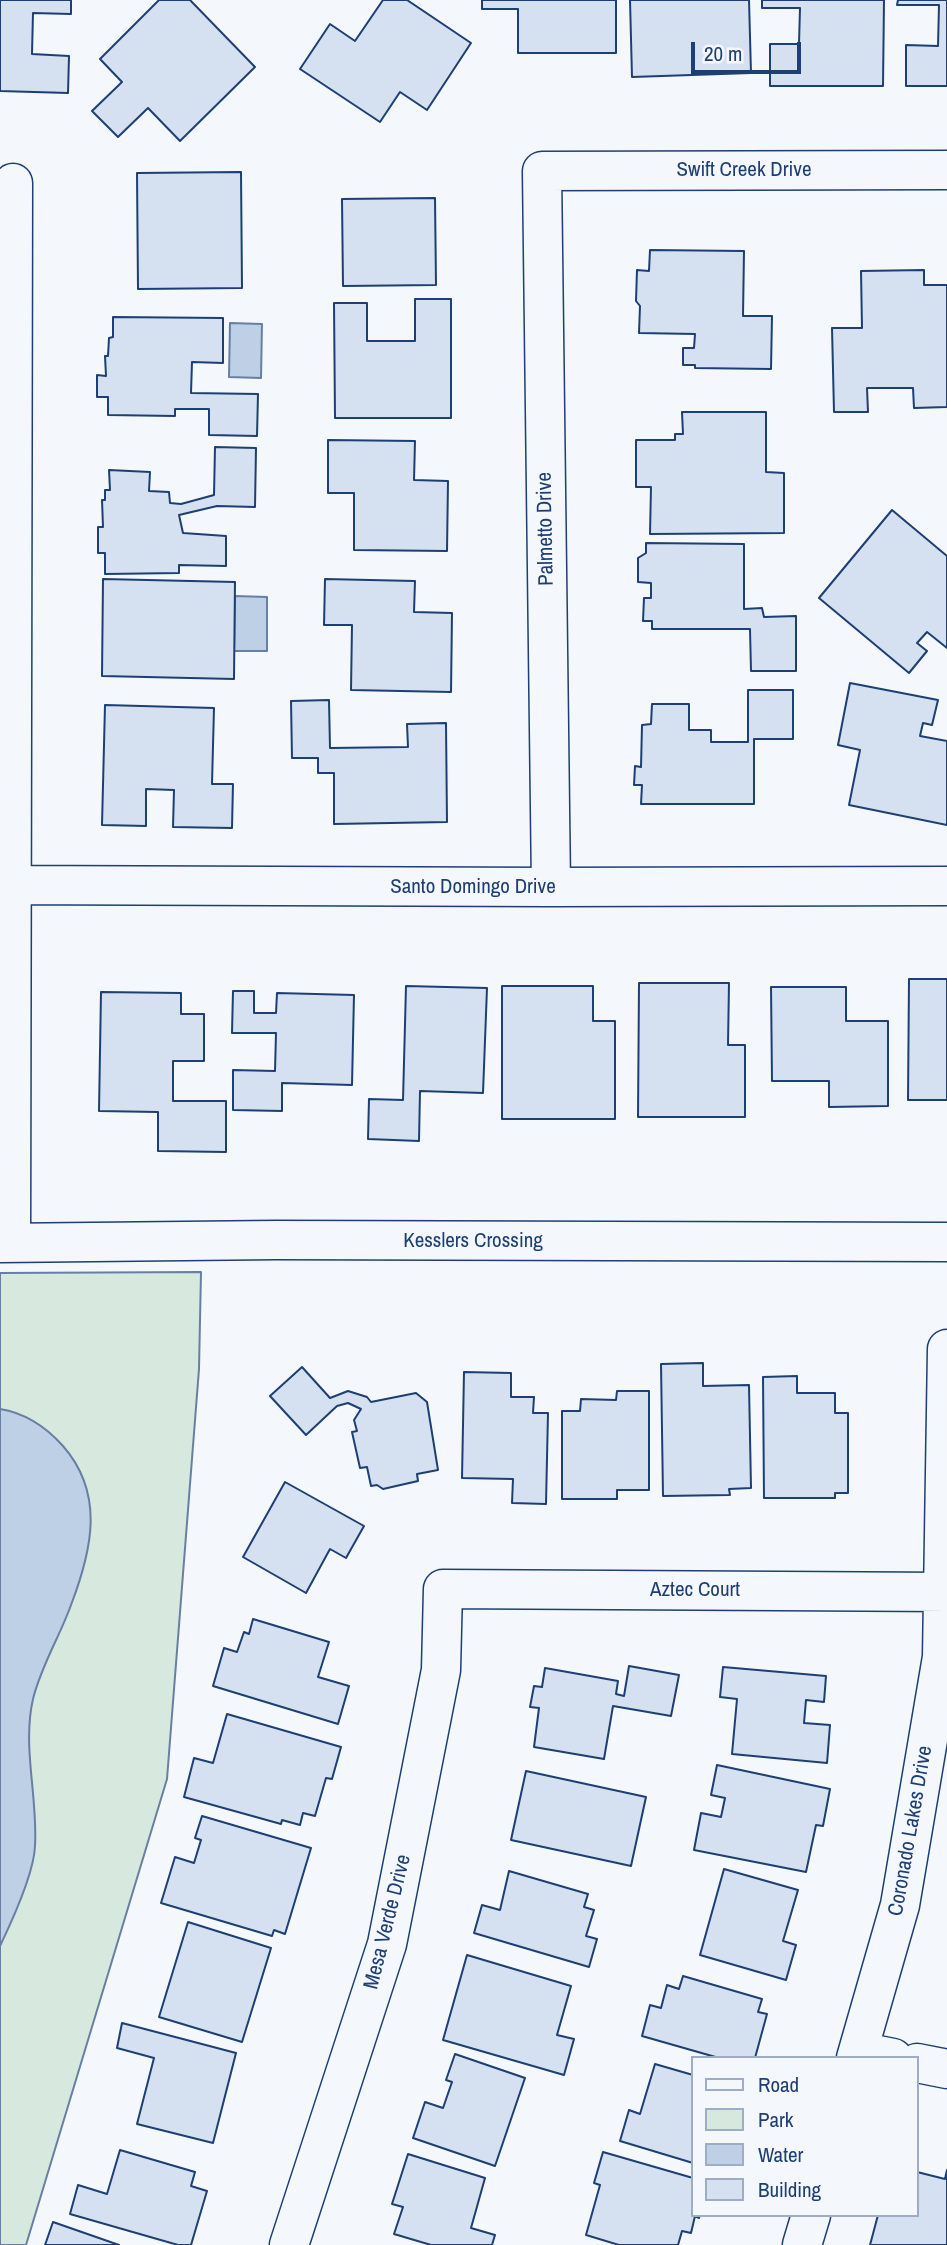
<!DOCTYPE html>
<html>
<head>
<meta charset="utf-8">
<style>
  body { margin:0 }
  #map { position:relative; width:947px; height:2245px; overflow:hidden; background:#f4f7fb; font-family:"Archivo Narrow",sans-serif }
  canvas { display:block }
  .legend { position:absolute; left:691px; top:2056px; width:228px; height:161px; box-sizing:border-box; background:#f4f7fb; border:2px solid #9eadc5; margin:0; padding:9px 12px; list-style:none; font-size:21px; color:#1d3f73 }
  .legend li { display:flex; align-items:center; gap:14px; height:35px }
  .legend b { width:35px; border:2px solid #9eadc5 }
  .scale { position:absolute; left:691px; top:42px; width:110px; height:32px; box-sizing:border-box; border:4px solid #1d3f73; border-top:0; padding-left:9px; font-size:21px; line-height:24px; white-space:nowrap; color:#1d3f73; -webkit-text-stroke:5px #f4f7fb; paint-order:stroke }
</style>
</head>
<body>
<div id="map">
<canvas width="947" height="2245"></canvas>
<ul class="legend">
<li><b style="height:9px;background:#f4f7fb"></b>Road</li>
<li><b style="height:19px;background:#d7e8df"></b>Park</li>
<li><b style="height:19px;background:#bed0e5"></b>Water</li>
<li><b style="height:19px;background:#d5e0f0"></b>Building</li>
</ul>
<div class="scale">20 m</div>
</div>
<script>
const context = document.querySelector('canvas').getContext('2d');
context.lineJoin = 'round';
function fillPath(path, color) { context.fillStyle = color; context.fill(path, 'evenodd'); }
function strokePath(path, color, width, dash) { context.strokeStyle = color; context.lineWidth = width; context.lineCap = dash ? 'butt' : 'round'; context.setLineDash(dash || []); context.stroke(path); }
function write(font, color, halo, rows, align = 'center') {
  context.font = font + ' "Archivo Narrow",sans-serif'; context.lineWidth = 5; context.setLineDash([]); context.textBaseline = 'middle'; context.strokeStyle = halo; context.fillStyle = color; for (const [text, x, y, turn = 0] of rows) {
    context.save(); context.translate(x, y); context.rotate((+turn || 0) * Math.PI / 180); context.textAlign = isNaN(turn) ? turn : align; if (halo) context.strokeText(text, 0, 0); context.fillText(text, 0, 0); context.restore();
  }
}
const green = new Path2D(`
  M 201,1272 L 199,1369 L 167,1779 L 26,2245 L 0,2245 L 0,1273 Z`);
const water = new Path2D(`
  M 230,323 L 262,324 L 261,378 L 229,377 Z
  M 235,596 L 267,597 L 267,651 L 234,651 Z
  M 0,1409 C 25,1413 46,1427 63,1446 C 105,1494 92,1550 71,1605 C 60,1636 41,1666 33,1699 C 22,1747 38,1797 35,1846 C 34,1873 12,1921 0,1946 Z`);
const building = new Path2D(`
  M 0,0 L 71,0 L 71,14 L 33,13 L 32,54 L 69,56 L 68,93 L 0,91 Z
  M 159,0 L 190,0 L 255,67 L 180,141 L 148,108 L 118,137 L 92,111 L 122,82 L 100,59 Z
  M 383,0 L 407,0 L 471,43 L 427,110 L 400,92 L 380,122 L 300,69 L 330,24 L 355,41 Z
  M 482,0 L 616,0 L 616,53 L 518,53 L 518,9 L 482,9 Z
  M 630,0 L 749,0 L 751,73 L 632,77 Z
  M 762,0 L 884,0 L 883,86 L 770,86 L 770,44 L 799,44 L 800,8 L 762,8 Z
  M 898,0 L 947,0 L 947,86 L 906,86 L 906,45 L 938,46 L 939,5 L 897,5 Z
  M 241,172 L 242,288 L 138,289 L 137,173 Z
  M 435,198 L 436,285 L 343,286 L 342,199 Z
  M 650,250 L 744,251 L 743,316 L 772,316 L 771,369 L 695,368 L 695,365 L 683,365 L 683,348 L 694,348 L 695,334 L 639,333 L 640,306 L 636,301 L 637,270 L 649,271 Z
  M 924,270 L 924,285 L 947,285 L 947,407 L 914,408 L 913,388 L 867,388 L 868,412 L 834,412 L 832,328 L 862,328 L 861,271 Z
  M 415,299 L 451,299 L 451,418 L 335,418 L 334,303 L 367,303 L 367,341 L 415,341 Z
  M 113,317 L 223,318 L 223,363 L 192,362 L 191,393 L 258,394 L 257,436 L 209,435 L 209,409 L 175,409 L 175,416 L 108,415 L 108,397 L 97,397 L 97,375 L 106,376 L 105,356 L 108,356 L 109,338 L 113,337 Z
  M 682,412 L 766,412 L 766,472 L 784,473 L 784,533 L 650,534 L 651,487 L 636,487 L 636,440 L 675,440 L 675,434 L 683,434 Z
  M 328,440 L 415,441 L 414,480 L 448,481 L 447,551 L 354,550 L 354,493 L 328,493 Z
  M 215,447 L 256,448 L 255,507 L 217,506 L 179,515 L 183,533 L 226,536 L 226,566 L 179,565 L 179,573 L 105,574 L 105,553 L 98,553 L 98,527 L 103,527 L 102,500 L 105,500 L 105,490 L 110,490 L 109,470 L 150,472 L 149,491 L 169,492 L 170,503 L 181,504 L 214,495 Z
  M 892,510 L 947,556 L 947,648 L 927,632 L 917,643 L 927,651 L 909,673 L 819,598 Z
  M 646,543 L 744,544 L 744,609 L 762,608 L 764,617 L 796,616 L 796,671 L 751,671 L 750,629 L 652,629 L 652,621 L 643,621 L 644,598 L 651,598 L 651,583 L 638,582 L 638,558 L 646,553 Z
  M 103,579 L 235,582 L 234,679 L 102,676 Z
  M 325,579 L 415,581 L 414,612 L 452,613 L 451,692 L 351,690 L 352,625 L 324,625 Z
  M 850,683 L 938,700 L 932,725 L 923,723 L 920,736 L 947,741 L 947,825 L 849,805 L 860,750 L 838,745 Z
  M 748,690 L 793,690 L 793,739 L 754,739 L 754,804 L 641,804 L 642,785 L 634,785 L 635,766 L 641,767 L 642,725 L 651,724 L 652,704 L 689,704 L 689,730 L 711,730 L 711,742 L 748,742 Z
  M 329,700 L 330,748 L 408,747 L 407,724 L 446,723 L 447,822 L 334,824 L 334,773 L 318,773 L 318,758 L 292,758 L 291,701 Z
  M 105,705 L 214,708 L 212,784 L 233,784 L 232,828 L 173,827 L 174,790 L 146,789 L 146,826 L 102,825 Z
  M 909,979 L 947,979 L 947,1100 L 908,1100 Z
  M 639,983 L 729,983 L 728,1045 L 745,1045 L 745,1117 L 638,1117 Z
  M 406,986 L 487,988 L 483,1093 L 420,1091 L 419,1141 L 368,1139 L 369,1099 L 403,1100 Z
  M 502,986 L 593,986 L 593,1021 L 615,1021 L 615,1119 L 502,1119 Z
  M 771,987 L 846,987 L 846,1021 L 888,1021 L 888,1106 L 829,1107 L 829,1081 L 772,1081 Z
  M 233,991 L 254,991 L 254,1013 L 276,1013 L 277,993 L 354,995 L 352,1085 L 282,1083 L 282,1111 L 233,1110 L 233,1070 L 275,1071 L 276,1033 L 232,1033 Z
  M 101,992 L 181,993 L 181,1014 L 204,1014 L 204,1061 L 173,1061 L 173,1101 L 226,1101 L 226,1152 L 158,1151 L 158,1112 L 99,1111 Z
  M 703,1363 L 703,1386 L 749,1385 L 751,1488 L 729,1489 L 730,1495 L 663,1496 L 661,1364 Z
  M 302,1367 L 330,1398 L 348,1391 L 367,1397 L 371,1402 L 416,1393 L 427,1402 L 438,1470 L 417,1474 L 418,1481 L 383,1489 L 377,1485 L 371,1486 L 367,1467 L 360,1468 L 352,1432 L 357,1431 L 354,1420 L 361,1409 L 348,1403 L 337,1406 L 306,1435 L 270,1396 Z
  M 464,1372 L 511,1373 L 511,1397 L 534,1397 L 533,1413 L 548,1413 L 546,1504 L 512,1503 L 513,1479 L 462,1478 Z
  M 797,1376 L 797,1393 L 835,1393 L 835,1413 L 848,1413 L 848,1493 L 835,1493 L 835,1498 L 764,1498 L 763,1377 Z
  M 617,1391 L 649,1391 L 649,1490 L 617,1490 L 617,1499 L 562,1499 L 562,1411 L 580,1411 L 581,1399 L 616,1400 Z
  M 285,1482 L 364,1526 L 346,1558 L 330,1549 L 306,1593 L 243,1557 Z
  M 253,1619 L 329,1642 L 318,1677 L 349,1686 L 338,1724 L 213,1686 L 224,1648 L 237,1652 L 244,1632 L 249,1634 Z
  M 629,1666 L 679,1675 L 671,1716 L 613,1706 L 604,1759 L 534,1747 L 539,1708 L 530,1707 L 534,1686 L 542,1687 L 545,1668 L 618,1681 L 616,1694 L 624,1696 Z
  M 723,1667 L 826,1676 L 824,1702 L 806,1700 L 804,1723 L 830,1725 L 827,1763 L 732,1754 L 737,1699 L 720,1697 Z
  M 227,1714 L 341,1747 L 332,1779 L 326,1778 L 315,1816 L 303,1813 L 300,1825 L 282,1820 L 281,1824 L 184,1797 L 194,1758 L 213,1763 Z
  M 717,1765 L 830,1789 L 823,1826 L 816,1825 L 806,1872 L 694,1850 L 701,1813 L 721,1817 L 725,1798 L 711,1795 Z
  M 526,1771 L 646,1797 L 631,1866 L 511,1840 Z
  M 202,1816 L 311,1848 L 285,1934 L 274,1930 L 272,1936 L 161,1903 L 175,1857 L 194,1863 L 201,1840 L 195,1838 Z
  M 724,1869 L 798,1890 L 783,1941 L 796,1945 L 786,1980 L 700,1955 Z
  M 509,1871 L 588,1894 L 584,1907 L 594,1910 L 586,1936 L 597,1939 L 589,1967 L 474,1933 L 482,1905 L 500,1910 Z
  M 188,1922 L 271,1948 L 242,2042 L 159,2017 Z
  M 467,1955 L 571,1986 L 557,2035 L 574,2039 L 564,2075 L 443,2040 Z
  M 683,1976 L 762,1999 L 758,2012 L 767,2014 L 755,2058 L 719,2058 L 642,2036 L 650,2005 L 661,2008 L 667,1985 L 679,1989 Z
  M 122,2023 L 236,2053 L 213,2143 L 137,2124 L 154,2058 L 117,2048 Z
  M 455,2054 L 525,2078 L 495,2166 L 413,2138 L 425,2102 L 443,2108 L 452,2082 L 446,2080 Z
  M 655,2064 L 693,2075 L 693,2163 L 620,2141 L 629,2110 L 640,2114 Z
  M 120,2150 L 195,2172 L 191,2186 L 207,2191 L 191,2245 L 178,2245 L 70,2214 L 78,2185 L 107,2194 Z
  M 603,2152 L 693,2178 L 693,2215 L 700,2215 L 699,2218 L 695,2216 L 691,2233 L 682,2231 L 678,2245 L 619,2245 L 586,2235 L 600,2185 L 594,2183 Z
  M 408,2154 L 485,2178 L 471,2228 L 495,2235 L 492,2245 L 431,2245 L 394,2234 L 403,2207 L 392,2204 Z
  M 947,2170 L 947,2245 L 870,2245 L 878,2215 L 917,2215 L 917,2172 L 945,2179 Z
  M 53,2222 L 119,2245 L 45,2245 Z`);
const minor = new Path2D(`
  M 0,885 L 551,887 L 947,886
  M 551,887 L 542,171 L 947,170
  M 0,1243 L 276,1240 L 947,1242
  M 11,1243 L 13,183
  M 858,2051 L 893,2058
  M 856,2058 L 900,1905 L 942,1657 L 947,1349
  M 917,2063 L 947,2069
  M 289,2245 L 387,1944 L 441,1670 L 443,1589 L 947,1592
  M 802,2245 L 811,2215`);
const streetNames = [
  ["Swift Creek Drive",744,170],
  ["Palmetto Drive",546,529,-91],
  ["Santo Domingo Drive",473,887],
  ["Kesslers Crossing",473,1241],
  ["Aztec Court",695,1590],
  ["Coronado Lakes Drive",911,1831,-80],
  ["Mesa Verde Drive",388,1922,-76]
];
fillPath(green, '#d7e8df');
strokePath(green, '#687fa3', 2);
fillPath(water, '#bed0e5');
strokePath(water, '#687fa3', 2);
fillPath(building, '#d5e0f0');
strokePath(building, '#1d3f73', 2);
strokePath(minor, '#1d3f73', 41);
strokePath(minor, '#f4f7fb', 38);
write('21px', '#1d3f73', '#f4f7fb', streetNames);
</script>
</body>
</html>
